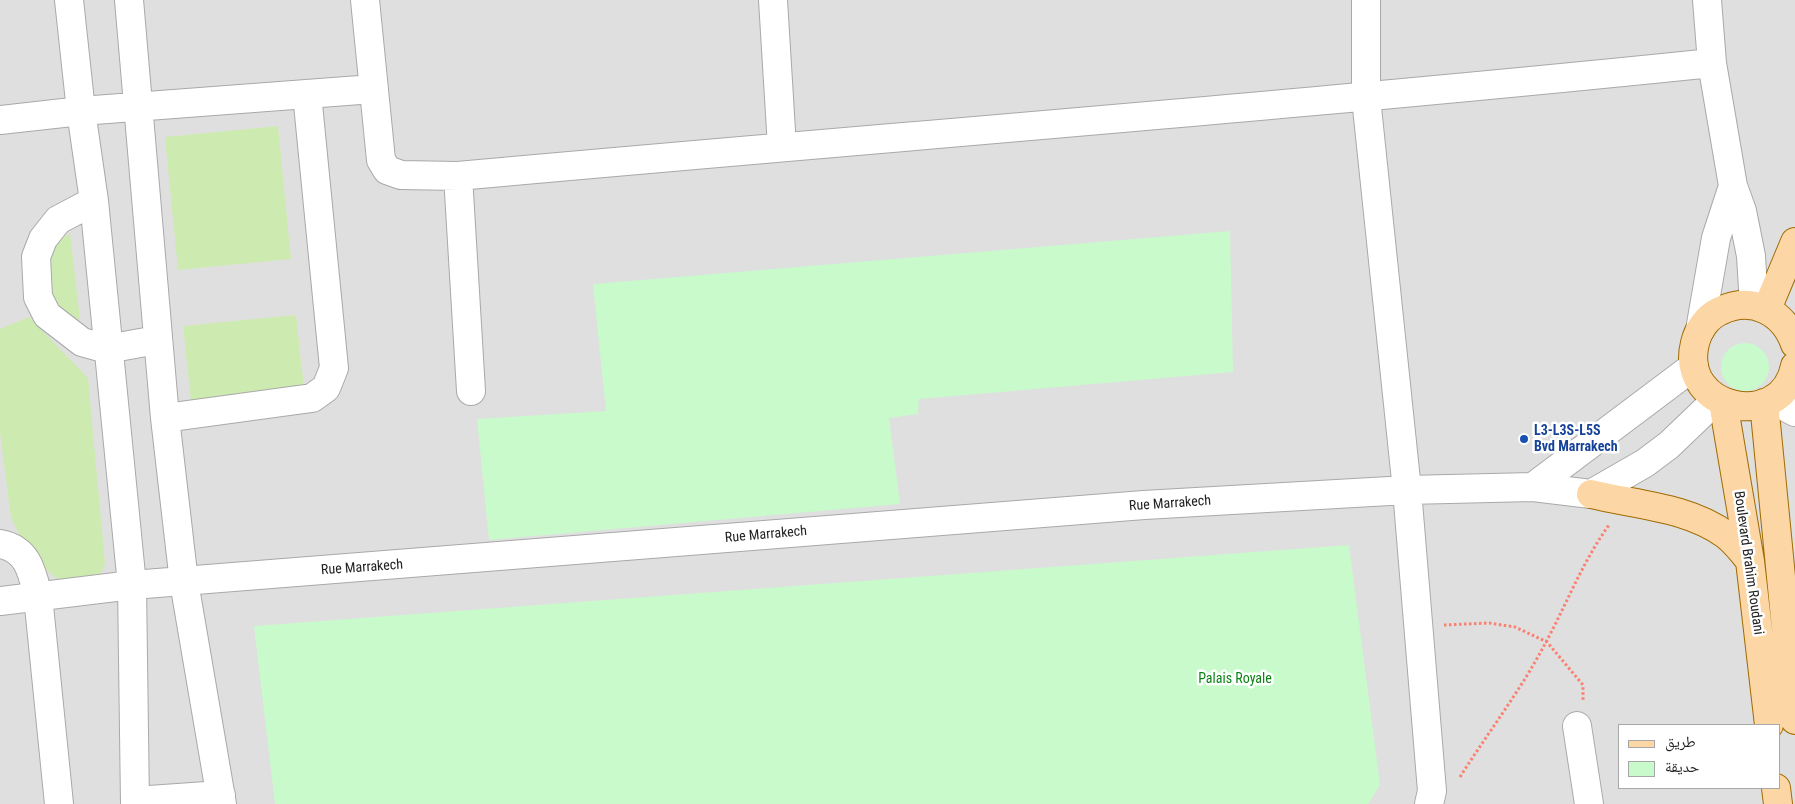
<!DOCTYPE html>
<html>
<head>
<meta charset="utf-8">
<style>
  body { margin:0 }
  #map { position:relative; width:1795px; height:804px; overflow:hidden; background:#f2efe9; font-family:"Roboto Condensed","Noto Naskh Arabic",sans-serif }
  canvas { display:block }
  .legend { position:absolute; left:1618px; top:724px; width:162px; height:65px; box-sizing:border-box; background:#fff; border:1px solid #a7a7a7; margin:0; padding:6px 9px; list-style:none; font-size:15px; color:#222 }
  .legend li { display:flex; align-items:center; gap:10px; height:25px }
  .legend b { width:25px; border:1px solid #a7a7a7 }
</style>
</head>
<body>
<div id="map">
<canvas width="1795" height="804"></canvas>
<ul class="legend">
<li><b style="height:6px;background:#fcd6a4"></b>طريق</li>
<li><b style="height:14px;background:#c8facc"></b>حديقة</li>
</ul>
</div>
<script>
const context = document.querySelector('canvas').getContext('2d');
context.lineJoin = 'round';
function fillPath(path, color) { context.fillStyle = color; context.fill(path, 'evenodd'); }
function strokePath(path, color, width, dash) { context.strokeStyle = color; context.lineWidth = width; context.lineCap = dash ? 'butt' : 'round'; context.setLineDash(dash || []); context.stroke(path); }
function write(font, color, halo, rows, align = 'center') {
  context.font = font + ' "Roboto Condensed",sans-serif'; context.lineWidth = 5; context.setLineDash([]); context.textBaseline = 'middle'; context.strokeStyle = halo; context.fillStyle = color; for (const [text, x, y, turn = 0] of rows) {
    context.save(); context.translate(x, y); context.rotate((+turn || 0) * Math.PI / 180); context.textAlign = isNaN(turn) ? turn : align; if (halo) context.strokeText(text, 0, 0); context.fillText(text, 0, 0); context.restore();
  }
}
const residential = new Path2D(`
  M 0,0 L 1795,0 L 1795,804 L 0,804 ZM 1619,725 L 1779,725 L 1779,788 L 1619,788 Z`);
const grass = new Path2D(`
  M 278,126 L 291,259 L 178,270 L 165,137 Z
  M 70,233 L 80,320 L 63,313 L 51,303 C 48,270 38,254 70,233 Z
  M 296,315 L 304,389 L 191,401 L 183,326 Z
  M 29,317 L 88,378 L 105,563 L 99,579 L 82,584 L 56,578 L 30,555 L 11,518 L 0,433 L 0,329 Z`);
const park = new Path2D(`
  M 1230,231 L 1233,372 L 919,399 L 918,414 L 889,418 L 900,504 L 489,540 L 477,419 L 606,411 L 593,284 Z
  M1721 367a24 24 0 1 1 48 0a24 24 0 1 1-48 0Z
  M 1349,545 L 1380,785 L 1368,804 L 275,804 L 254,626 Z`);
const path = new Path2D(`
  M 1444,625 L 1489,623 L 1515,627 L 1547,642 L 1583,685 L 1583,701
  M 1460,777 C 1489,731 1521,690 1546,642 C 1567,603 1583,561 1609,525`);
const minor = new Path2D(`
  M 69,0 L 81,111 L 94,201 L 132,585 L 135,804
  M 129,0 L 165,418 L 184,582 L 222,804
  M 365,0 L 381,160 L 387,170 L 401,175 L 458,176 C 876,138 1294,106 1712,63
  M 773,0 L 782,147
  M 1366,0 L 1366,98 L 1407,490 L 1432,791 L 1429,804
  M 1707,0 L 1712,63 L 1733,186 L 1742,211 L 1751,256 L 1754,305
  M 0,120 L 81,111 L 373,89
  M 458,176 L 471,391
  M 94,201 L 58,220 L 43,239 L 36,257 L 38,297 L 47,315 L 82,342 L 107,349 L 157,340
  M 1700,330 L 1716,238 L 1733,186
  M 1772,400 L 1795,412
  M 165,418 L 312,398 L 326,388 L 334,368 L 307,94
  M 1533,487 L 1694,366
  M 0,544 C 28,549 32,572 38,596 L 59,804
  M 0,601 L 132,585 L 1144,505 L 1407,490 L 1533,487 L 1591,494 L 1645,463 L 1669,445 L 1717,399
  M 1577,726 L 1589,804
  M 135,801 L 221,795`);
const major = new Path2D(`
  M 1767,309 L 1795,242
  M 1795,344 C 1784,312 1752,295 1720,311 C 1707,317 1698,330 1695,343 C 1678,410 1782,433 1795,366
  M 1723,402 L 1750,561 L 1769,725
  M 1764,403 L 1795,720
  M 1591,494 C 1636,505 1688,507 1726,535 C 1735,542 1743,552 1750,561
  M 1776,788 L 1778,804`);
const markers = [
  [1524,439,5,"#1a4fb4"]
];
const transitNames = [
  ["L3-L3S-L5S",1534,431],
  ["Bvd Marrakech",1534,447]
];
const streetNames = [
  ["Rue Marrakech",1170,504,-4],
  ["Rue Marrakech",766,535,-5],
  ["Boulevard Brahim Roudani",1748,563,82],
  ["Rue Marrakech",362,568,-4]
];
const parkNames = [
  ["Palais Royale",1235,679]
];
fillPath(residential, '#e0dfdf');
fillPath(grass, '#cdebb0');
fillPath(park, '#c8facc');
strokePath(minor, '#a9a9a9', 30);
strokePath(major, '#a06b00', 30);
strokePath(path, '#fa8072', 3, [2.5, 2.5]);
strokePath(minor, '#fff', 28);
strokePath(major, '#fcd6a4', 28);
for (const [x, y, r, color] of markers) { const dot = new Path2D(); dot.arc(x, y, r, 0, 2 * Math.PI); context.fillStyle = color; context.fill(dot); strokePath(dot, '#fff', 2); }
write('bold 14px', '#164399', '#fff', transitNames, 'left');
write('14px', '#222', '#fff', streetNames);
write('14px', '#0c8416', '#fff', parkNames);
</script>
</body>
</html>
